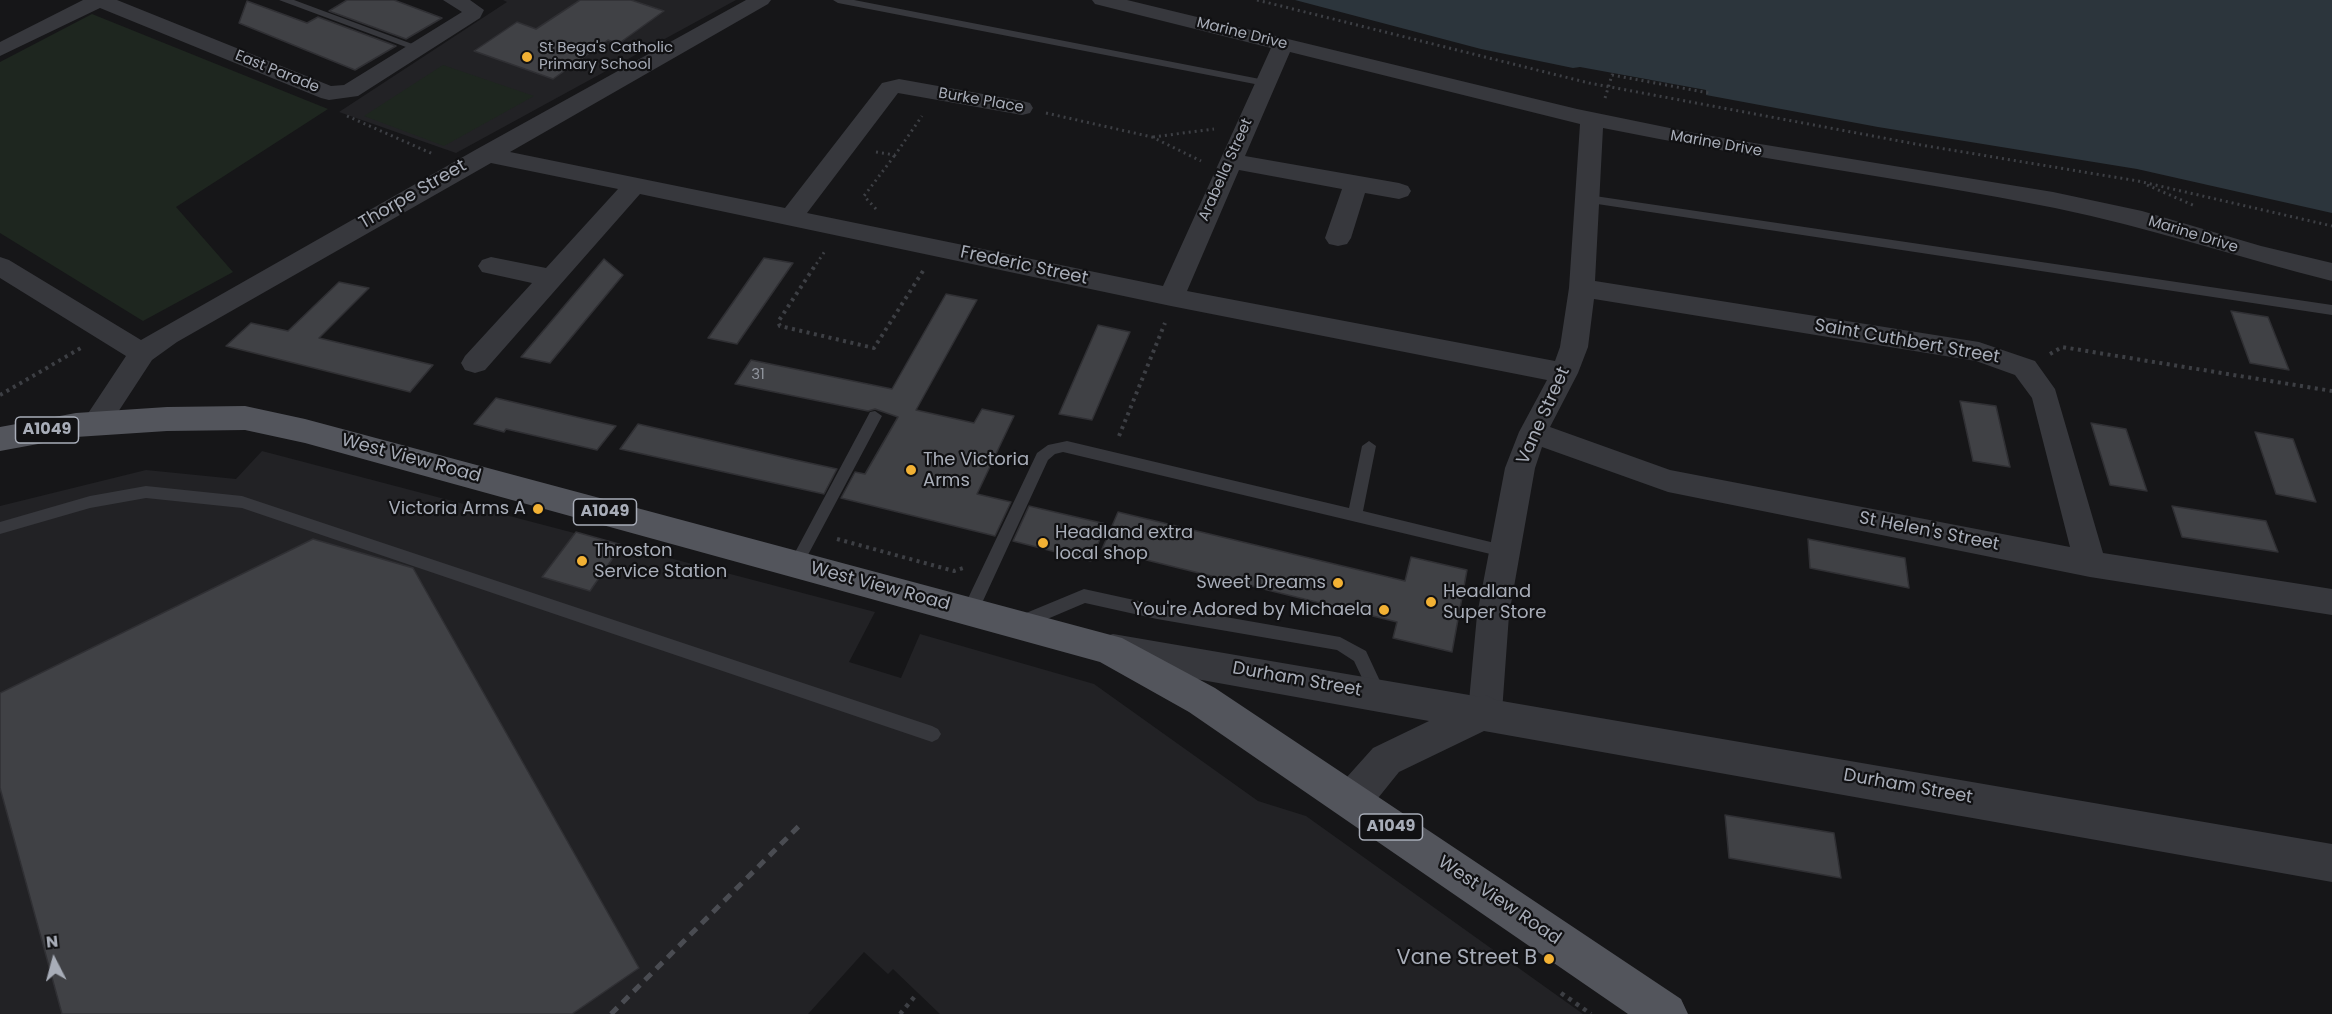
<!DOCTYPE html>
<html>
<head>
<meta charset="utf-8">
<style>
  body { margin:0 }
  #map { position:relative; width:2332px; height:1014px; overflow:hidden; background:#161618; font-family:Poppins,sans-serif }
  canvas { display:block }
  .north { position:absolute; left:24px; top:930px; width:60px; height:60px; -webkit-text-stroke:4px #111113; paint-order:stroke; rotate:354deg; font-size:16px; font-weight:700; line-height:24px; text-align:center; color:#a8adb8 }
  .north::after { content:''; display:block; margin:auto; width:21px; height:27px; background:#a8adb8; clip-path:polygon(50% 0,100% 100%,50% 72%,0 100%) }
</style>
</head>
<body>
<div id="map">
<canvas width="2332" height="1014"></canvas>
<div class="north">N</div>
</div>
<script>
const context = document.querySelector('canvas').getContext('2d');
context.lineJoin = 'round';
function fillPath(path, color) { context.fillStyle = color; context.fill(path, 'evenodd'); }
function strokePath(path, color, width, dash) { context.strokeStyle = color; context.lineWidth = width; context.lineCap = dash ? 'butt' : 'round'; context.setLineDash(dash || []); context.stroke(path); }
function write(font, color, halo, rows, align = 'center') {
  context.font = font + ' Poppins,sans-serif'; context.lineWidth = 4.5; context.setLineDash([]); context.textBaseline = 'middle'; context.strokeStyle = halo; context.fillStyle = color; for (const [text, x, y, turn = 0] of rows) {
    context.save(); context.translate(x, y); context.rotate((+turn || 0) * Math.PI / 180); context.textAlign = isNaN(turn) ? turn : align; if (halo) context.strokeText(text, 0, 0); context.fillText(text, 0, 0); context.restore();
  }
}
const built = new Path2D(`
  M 503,0 L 736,0 L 456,153 L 339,112 L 507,2 Z
  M 262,451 L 875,612 L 849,662 L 901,678 L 920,634 L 1094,684 L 1258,801 L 1306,816 L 1583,1014 L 0,1014 L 0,506 L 146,470 L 236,479 Z`);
const green = new Path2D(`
  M 92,14 L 328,109 L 176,207 L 233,272 L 143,321 L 0,233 L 0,62 Z
  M 443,65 L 534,96 L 444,146 L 364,116 Z`);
const water = new Path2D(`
  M 1295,0 L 2332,0 L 2332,213 L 2137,169 L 1878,127 L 1706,95 L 1706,90 L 1580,67 L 1573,68 L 1481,49 Z`);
const pier = new Path2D(`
  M 864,952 L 888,974 L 893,969 L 940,1014 L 808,1014 Z`);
const building = new Path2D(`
  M 347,0 L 394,0 L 442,18 L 406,39 L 329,11 Z
  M 580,0 L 631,0 L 664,11 L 618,44 L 608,40 L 553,79 L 474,51 L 517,22 L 536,29 Z
  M 247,1 L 307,23 L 318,17 L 396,46 L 355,70 L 239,23 Z
  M 764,258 L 793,263 L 737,344 L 708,338 Z
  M 604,259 L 623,275 L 550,363 L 521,357 Z
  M 339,282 L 369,288 L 319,338 L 433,365 L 410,392 L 226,346 L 251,323 L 288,331 Z
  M 946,294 L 977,300 L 916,410 L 974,423 L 982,409 L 1014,416 L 977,494 L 1011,502 L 995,536 L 841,498 L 855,472 L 865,474 L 898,417 L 875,409 L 868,411 L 735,384 L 751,360 L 892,389 Z
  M 2231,311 L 2268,317 L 2289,370 L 2250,363 Z
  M 1098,325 L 1130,332 L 1092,420 L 1059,414 Z
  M 496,398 L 585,419 L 616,426 L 597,450 L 506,429 L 504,432 L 474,424 Z
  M 1960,401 L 1996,406 L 2010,467 L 1973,461 Z
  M 2091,423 L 2126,429 L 2147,491 L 2110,485 Z
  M 638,424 L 796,460 L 837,469 L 824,494 L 620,449 Z
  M 2255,432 L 2293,439 L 2316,502 L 2276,494 Z
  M 1029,506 L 1106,524 L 1091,561 L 1013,541 Z
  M 2172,506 L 2266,521 L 2278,552 L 2182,537 Z
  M 1118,512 L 1405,581 L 1411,557 L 1467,570 L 1452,652 L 1393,638 L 1397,622 L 1102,549 Z
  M 576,532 L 622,545 L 590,591 L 542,577 Z
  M 313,539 L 413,568 L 639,968 L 572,1014 L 62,1014 L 0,788 L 0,693 Z
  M 1808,539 L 1905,558 L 1909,588 L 1810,568 Z
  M 1725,815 L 1834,833 L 1841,878 L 1729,858 Z`);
const pathFar2 = new Path2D(`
  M 1257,0 L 1589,83 L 1921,145 L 2138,181 L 2332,226
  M 1605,98 L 1612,75 L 1709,93
  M 1046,113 L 1152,137 L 1201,161
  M 347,116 L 433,154
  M 1153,137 L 1214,129
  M 876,152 L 895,155 L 922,116
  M 2147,185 L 2195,206
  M 876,209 L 864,196 L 895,155
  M 813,269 L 825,251`);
const pathFar1 = new Path2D(`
  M 814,267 L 778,322 L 780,326 L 874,348 L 923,271
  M 2050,354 L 2062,347 L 2332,391
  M 0,395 L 81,348
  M 1119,436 L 1165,323
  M 837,539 L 954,571 L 963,568`);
const path = new Path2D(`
  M 1561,993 L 1591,1014
  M 900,1014 L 916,995`);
const service = new Path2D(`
  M 279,0 L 294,0 L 423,48 L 414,50 Z
  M 833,0 L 854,0 L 1265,80 L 1271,83 L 1265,86 L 838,3 Z
  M 1588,195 L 2332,305 L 2332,315 L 1584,202 L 1582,199 Z
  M 875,411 L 882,416 L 801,568 L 791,568 L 788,564 L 791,560 L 870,412 Z
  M 1067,441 L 1349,508 L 1362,446 L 1369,441 L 1376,446 L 1363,511 L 1503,545 L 1508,547 L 1511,551 L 1508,555 L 1503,557 L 1063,452 L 1055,454 L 1048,460 L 976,616 L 970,618 L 964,616 L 962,611 L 1037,453 L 1048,445 Z
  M 146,486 L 242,496 L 932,726 L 938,729 L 941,734 L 938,739 L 932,742 L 242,508 L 146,498 L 90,508 L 0,534 L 0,522 L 90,496 Z
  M 1084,589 L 1157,605 L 1340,637 L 1366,651 L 1386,694 L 1384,699 L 1378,701 L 1372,699 L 1354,661 L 1337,650 L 1157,619 L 1085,603 L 1026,628 L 1020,630 L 1014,628 L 1012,623 L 1014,618 Z`);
const minor = new Path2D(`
  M 83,0 L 117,0 L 331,86 L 344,85 L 462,12 L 443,0 L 470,0 L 484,10 L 480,18 L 358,96 L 329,100 L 321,98 L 100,8 L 0,56 L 0,42 Z
  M 746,0 L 771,0 L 768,4 L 510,152 L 785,208 L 882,83 L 899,79 L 1022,101 L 1030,103 L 1033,108 L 1030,113 L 1022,115 L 898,93 L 807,213 L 1163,286 L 1271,48 L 1095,4 L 1092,0 L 1127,0 L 1577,109 L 1699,134 L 2053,192 L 2142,211 L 2261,246 L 2332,263 L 2332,281 C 2239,258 2149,227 2055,208 C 1905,178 1753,159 1603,128 L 1595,281 L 1979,342 L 2035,361 L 2055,389 L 2103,553 L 2332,589 L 2332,615 L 2090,577 L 1668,492 L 1542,447 L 1535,468 L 1509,615 L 1502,712 L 1497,723 L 1485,727 L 1473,723 L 1468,712 L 1477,615 L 1505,468 L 1519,432 L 1547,380 L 1171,306 L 640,194 L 485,370 L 475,373 L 465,370 L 461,363 L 465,356 L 532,283 L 482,272 L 478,266 L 482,260 L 491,257 L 546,268 L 618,189 L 491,163 L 177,342 L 152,360 L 105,432 L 95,435 L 85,432 L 81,424 L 126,356 L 0,278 L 0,257 L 9,260 L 141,340 L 477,149 ZM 1290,52 L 1580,124 L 1569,288 L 1560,347 L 1555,361 L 1187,291 L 1239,170 L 1342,189 L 1325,238 L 1329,244 L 1338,246 L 1347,244 L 1351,238 L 1365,193 L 1399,199 L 1408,196 L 1411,191 L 1408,186 L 1399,183 L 1245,156 ZM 1594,299 L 1976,361 L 2015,375 L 2032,398 L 2070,547 L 1670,470 L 1550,427 L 1578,373 L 1588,347 Z`);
const tertiary = new Path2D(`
  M 1113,634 L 1481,697 L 1485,695 L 1496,700 L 2332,844 L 2332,882 L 1484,731 L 1399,772 L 1366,813 L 1352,818 L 1338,813 L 1333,800 L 1338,787 L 1373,748 L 1429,721 L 1113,664 L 1100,660 L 1095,649 L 1100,638 Z`);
const primary = new Path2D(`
  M 245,406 L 305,419 L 1122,638 L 1215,688 L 1681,999 L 1688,1014 L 1628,1014 L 1189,712 L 1100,662 L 305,443 L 245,430 L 167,431 L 76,437 L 0,451 L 0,427 L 76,413 L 167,407 Z`);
const rail = new Path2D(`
  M 611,1014 L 799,826`);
const markers = [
  [527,57,6,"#f2b134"],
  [911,470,6,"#f2b134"],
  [538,509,6,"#f2b134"],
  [1043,543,6,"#f2b134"],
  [582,561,6,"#f2b134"],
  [1338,583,6,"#f2b134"],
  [1431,602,6,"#f2b134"],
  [1384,610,6,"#f2b134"],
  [1549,959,6,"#f2b134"]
];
const farStreetnames = [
  ["Marine Drive",1242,34,14],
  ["East Parade",277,72,22],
  ["Burke Place",981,101,10],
  ["Marine Drive",1716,144,10],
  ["Arabella Street",1226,170,-66],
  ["Marine Drive",2193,235,17]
];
const farPoinames = [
  ["St Bega's Catholic",539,48],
  ["Primary School",539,65]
];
const numberNames = [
  ["31",758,375]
];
const shields = [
  [47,430,63],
  [605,512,63],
  [1391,827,63]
];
const shieldNames = [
  ["A1049",47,430],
  ["A1049",605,512],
  ["A1049",1391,827]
];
const streetNames = [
  ["Thorpe Street",413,195,-30],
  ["Frederic Street",1024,266,12],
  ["Saint Cuthbert Street",1907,342,10],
  ["Vane Street",1544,416,-66],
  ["West View Road",411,459,15],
  ["St Helen's Street",1929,532,11],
  ["West View Road",880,587,15],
  ["Durham Street",1297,680,10],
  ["Durham Street",1908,787,10],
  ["West View Road",1499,901,34]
];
const poiNames = [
  ["The Victoria",923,460],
  ["Arms",923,481],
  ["Victoria Arms A",526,509,"right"],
  ["Headland extra",1055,533],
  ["local shop",1055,554],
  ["Throston",594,551],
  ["Service Station",594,572],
  ["Sweet Dreams",1326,583,"right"],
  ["Headland",1443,592],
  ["Super Store",1443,613],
  ["You're Adored by Michaela",1372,610,"right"]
];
const nearPoinames = [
  ["Vane Street B",1537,959]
];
fillPath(built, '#222225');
fillPath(green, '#1e261f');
fillPath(water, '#2c353c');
fillPath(pier, '#161618');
fillPath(building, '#404145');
strokePath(building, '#303034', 1.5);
strokePath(pathFar2, '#3d3f44', 3, [2, 4]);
strokePath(pathFar1, '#3d3f44', 4, [3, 4.5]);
strokePath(path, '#3d3f44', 4.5, [4, 5]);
fillPath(service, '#37383d');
fillPath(minor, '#37383d');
fillPath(tertiary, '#37383d');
fillPath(primary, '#53555c');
strokePath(rail, '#4a4c52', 5, [9, 7]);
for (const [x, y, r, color] of markers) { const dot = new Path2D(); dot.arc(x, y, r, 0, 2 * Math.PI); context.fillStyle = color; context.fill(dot); strokePath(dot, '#111113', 2); }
write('15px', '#a8adb8', '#111113', farStreetnames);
write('15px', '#a8adb8', '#111113', farPoinames, 'left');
write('15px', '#8e929b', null, numberNames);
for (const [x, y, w] of shields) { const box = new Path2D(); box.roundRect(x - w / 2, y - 13, w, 26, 4.5); context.fillStyle = '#111113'; context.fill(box); strokePath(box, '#a8adb8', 1.5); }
write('bold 16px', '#a8adb8', null, shieldNames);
write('18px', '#a8adb8', '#111113', streetNames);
write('18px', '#a8adb8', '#111113', poiNames, 'left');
write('21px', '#a8adb8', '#111113', nearPoinames, 'right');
</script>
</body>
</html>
